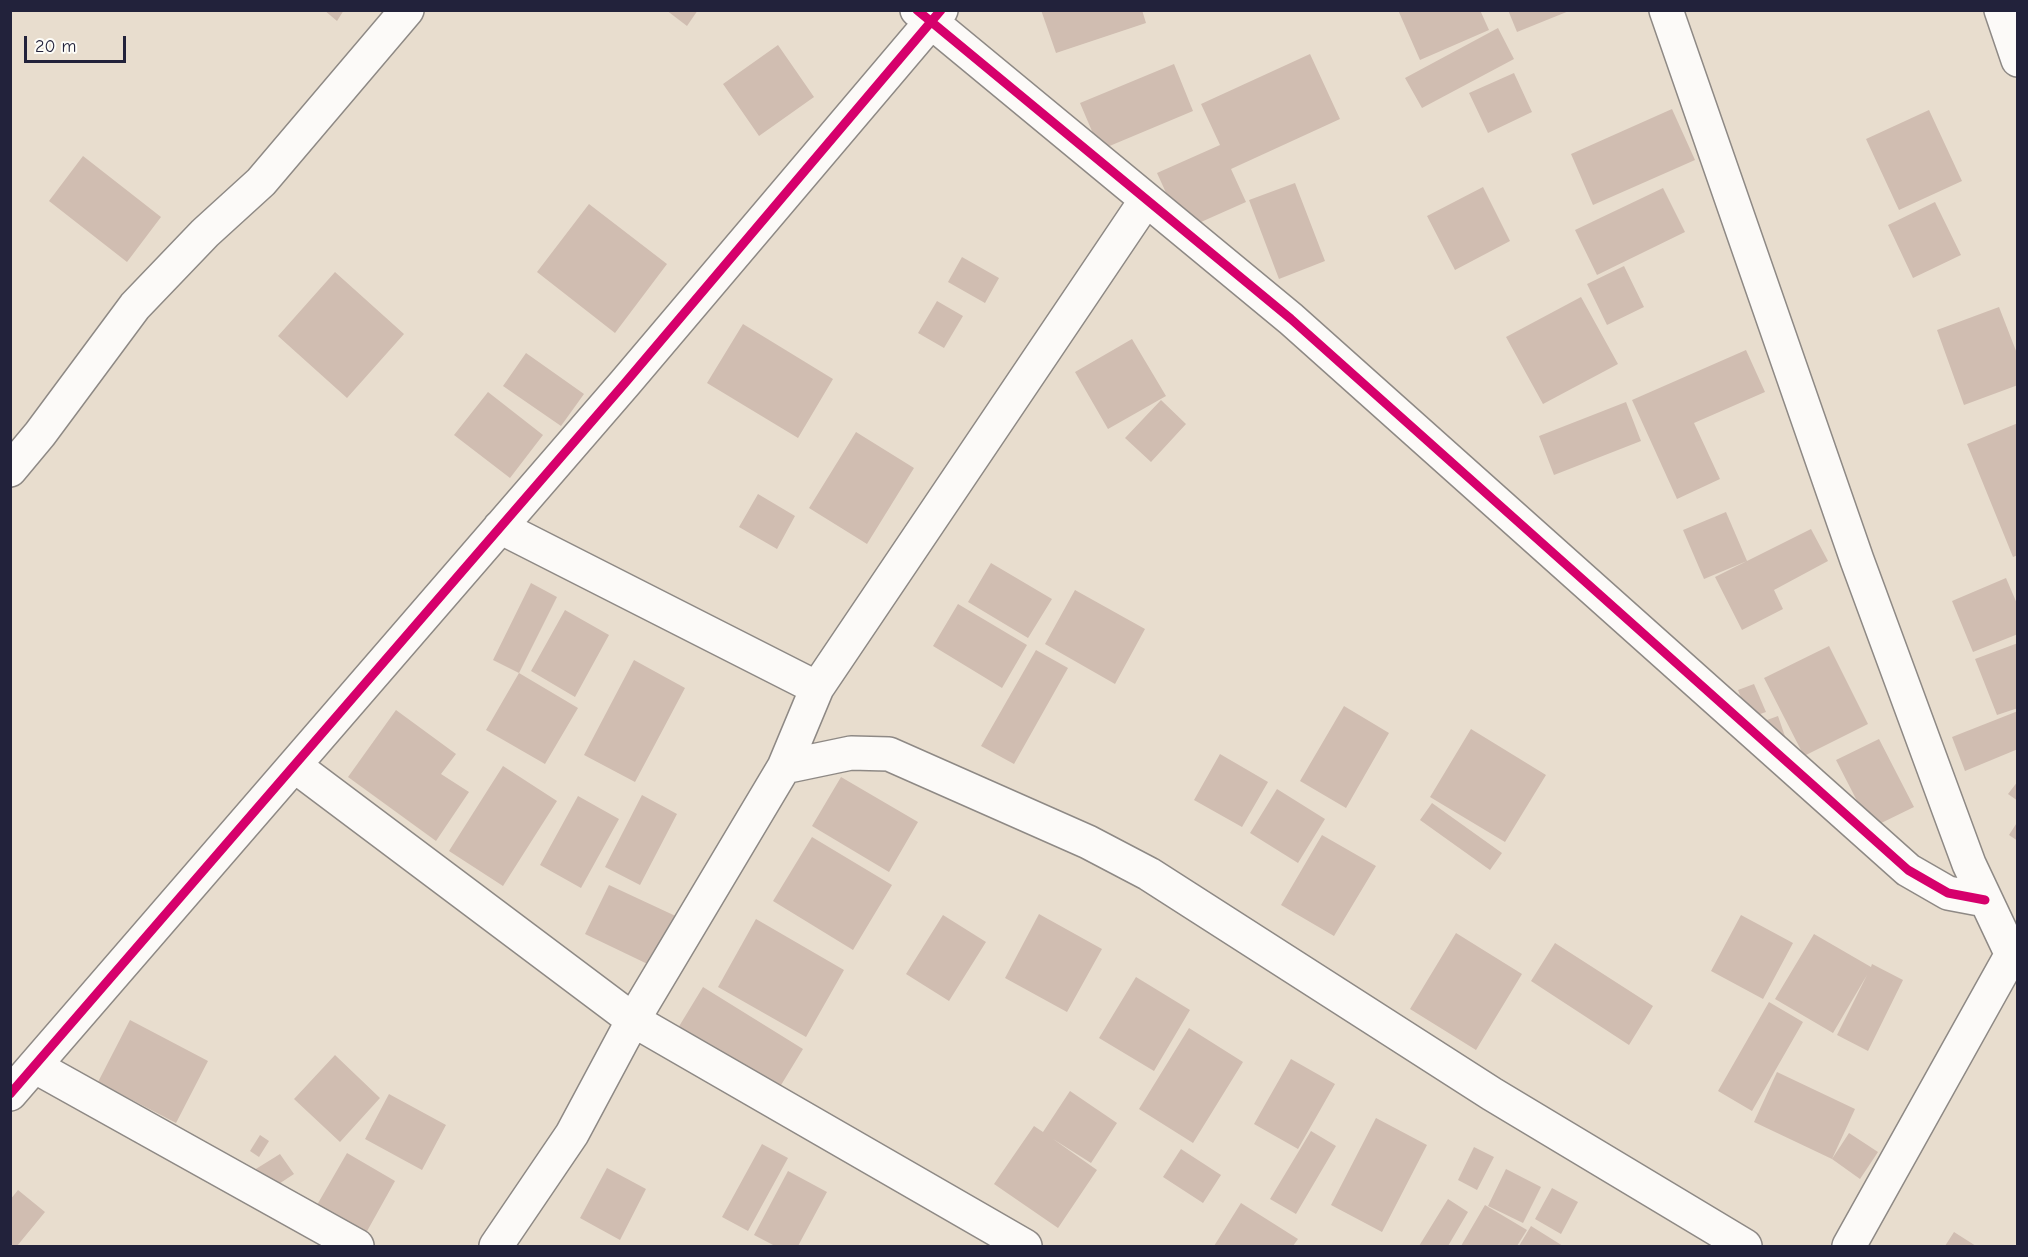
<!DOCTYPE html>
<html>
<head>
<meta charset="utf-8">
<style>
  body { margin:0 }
  #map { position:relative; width:2028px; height:1257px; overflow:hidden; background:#e8ddce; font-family:"Comic Neue",sans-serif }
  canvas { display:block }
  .frame { position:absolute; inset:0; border:12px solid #22223b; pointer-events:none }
  .scale { position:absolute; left:24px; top:36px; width:102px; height:27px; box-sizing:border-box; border:3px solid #22223b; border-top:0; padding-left:8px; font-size:18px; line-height:21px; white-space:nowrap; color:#22223b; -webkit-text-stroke:4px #fdfcf7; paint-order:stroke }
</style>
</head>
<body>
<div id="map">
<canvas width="2028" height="1257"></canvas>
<div class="frame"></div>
<div class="scale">20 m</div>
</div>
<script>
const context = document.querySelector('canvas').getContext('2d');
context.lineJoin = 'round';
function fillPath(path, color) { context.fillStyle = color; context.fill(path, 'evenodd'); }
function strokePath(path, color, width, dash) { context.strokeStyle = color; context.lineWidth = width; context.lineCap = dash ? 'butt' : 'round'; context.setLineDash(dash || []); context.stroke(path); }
const building = new Path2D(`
  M 324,10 L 344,10 L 337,21 Z
  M 666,10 L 698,10 L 687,26 Z
  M 1041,10 L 1142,10 L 1146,23 L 1056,53 Z
  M 1398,10 L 1480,10 L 1489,30 L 1420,60 Z
  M 1508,10 L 1569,10 L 1569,11 L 1517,32 Z
  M 1498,28 L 1514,59 L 1422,108 L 1405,78 Z
  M 778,45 L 814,97 L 759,136 L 723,84 Z
  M 1310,54 L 1340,119 L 1231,169 L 1246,202 L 1183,230 L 1157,173 L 1220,145 L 1201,104 Z
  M 1174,64 L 1193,111 L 1100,150 L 1080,103 Z
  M 1514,73 L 1532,112 L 1488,133 L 1469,93 Z
  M 1672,109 L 1695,160 L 1593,205 L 1571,154 Z
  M 1929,110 L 1962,181 L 1899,210 L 1866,139 Z
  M 83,156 L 161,217 L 127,262 L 49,201 Z
  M 1295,183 L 1325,261 L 1279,279 L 1249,200 Z
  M 1483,187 L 1510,241 L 1455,270 L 1427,216 Z
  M 1663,188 L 1685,232 L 1597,275 L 1575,230 Z
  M 1935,202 L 1961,255 L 1913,278 L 1888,225 Z
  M 589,204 L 667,264 L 615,333 L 537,272 Z
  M 962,257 L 999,278 L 985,303 L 948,282 Z
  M 1624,266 L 1644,307 L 1607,325 L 1587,284 Z
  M 335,272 L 404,334 L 347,398 L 278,336 Z
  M 1581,297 L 1618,364 L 1543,404 L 1506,337 Z
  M 937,301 L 963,316 L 944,348 L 918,333 Z
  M 1999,307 L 2018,356 L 2018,385 L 1964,405 L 1937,330 Z
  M 743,324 L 833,379 L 798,438 L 707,383 Z
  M 1132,339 L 1166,396 L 1108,429 L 1075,372 Z
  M 1746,350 L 1765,392 L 1694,423 L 1720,479 L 1677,499 L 1632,400 Z
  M 526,353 L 584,394 L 561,426 L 503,386 Z
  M 488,392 L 543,435 L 510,478 L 454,435 Z
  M 1161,400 L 1186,424 L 1151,462 L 1125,438 Z
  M 1626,402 L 1641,441 L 1554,475 L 1539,436 Z
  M 2018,423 L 2018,555 L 2013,557 L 1967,444 Z
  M 856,432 L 914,468 L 867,544 L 809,508 Z
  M 758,494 L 795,516 L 777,549 L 739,527 Z
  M 1726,512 L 1747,561 L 1704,579 L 1683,530 Z
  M 1811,529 L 1828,561 L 1774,590 L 1783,609 L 1742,630 L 1715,577 Z
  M 991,563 L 1052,599 L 1028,638 L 968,602 Z
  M 2006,578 L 2018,606 L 2018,634 L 1973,652 L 1952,601 Z
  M 531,583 L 557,597 L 519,673 L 493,660 Z
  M 1075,590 L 1145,629 L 1115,684 L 1045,644 Z
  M 958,604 L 1027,645 L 1002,688 L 933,646 Z
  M 565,610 L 609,635 L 575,697 L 531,671 Z
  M 2018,643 L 2018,708 L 1997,715 L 1975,659 Z
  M 1829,646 L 1868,724 L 1804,756 L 1764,678 Z
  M 1036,650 L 1068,668 L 1014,764 L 981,746 Z
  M 634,660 L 685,688 L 635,782 L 584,755 Z
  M 519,673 L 578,708 L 545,764 L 486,730 Z
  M 1754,684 L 1766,712 L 1749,718 L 1738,690 Z
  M 1344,706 L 1389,733 L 1346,808 L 1300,781 Z
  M 396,710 L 456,754 L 441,774 L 469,792 L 436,841 L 348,777 Z
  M 2018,711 L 2018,749 L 1965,771 L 1952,737 Z
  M 1778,716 L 1788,745 L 1778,749 L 1767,720 Z
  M 1471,729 L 1546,775 L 1505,842 L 1430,797 Z
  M 1879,739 L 1914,807 L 1871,828 L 1836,760 Z
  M 1220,754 L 1268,782 L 1242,827 L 1194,800 Z
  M 503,766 L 557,801 L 503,886 L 449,851 Z
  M 841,777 L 918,822 L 889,872 L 812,826 Z
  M 2018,781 L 2018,801 L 2008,794 Z
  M 1277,789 L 1325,819 L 1298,863 L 1250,833 Z
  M 642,795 L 677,814 L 640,885 L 605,867 Z
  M 578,796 L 619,819 L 581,888 L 540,865 Z
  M 1432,803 L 1502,853 L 1490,870 L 1420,820 Z
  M 2018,821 L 2018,841 L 2009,835 Z
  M 1322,835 L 1376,866 L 1334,936 L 1281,905 Z
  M 812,837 L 892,885 L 853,950 L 773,901 Z
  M 609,885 L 682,919 L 658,969 L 585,934 Z
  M 1039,914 L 1102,949 L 1067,1012 L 1005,978 Z
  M 943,915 L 986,942 L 949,1001 L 906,974 Z
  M 1741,915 L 1793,943 L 1763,999 L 1711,971 Z
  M 756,919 L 844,970 L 806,1037 L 718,987 Z
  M 1456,933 L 1522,974 L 1476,1050 L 1410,1009 Z
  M 1814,934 L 1871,967 L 1872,964 L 1903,980 L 1868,1051 L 1837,1035 L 1867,975 L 1833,1033 L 1775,999 Z
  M 1555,943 L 1653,1006 L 1629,1045 L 1531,981 Z
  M 1136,977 L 1190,1010 L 1154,1071 L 1099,1038 Z
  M 703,987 L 803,1049 L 778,1090 L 678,1028 Z
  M 1769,1002 L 1803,1022 L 1752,1111 L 1718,1091 Z
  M 130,1020 L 208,1061 L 176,1123 L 98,1082 Z
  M 1189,1028 L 1243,1062 L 1193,1143 L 1139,1109 Z
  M 335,1055 L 380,1098 L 340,1142 L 294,1099 Z
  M 1291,1059 L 1335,1084 L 1298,1149 L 1254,1124 Z
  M 1777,1072 L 1855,1109 L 1832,1159 L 1754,1122 Z
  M 1070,1091 L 1117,1123 L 1091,1163 L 1053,1139 L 1097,1170 L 1058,1228 L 994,1184 L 1034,1126 L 1043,1132 Z
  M 389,1094 L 446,1125 L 422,1170 L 365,1139 Z
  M 1376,1118 L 1427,1145 L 1382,1232 L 1331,1205 Z
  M 1311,1131 L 1336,1146 L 1296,1214 L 1270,1199 Z
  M 1849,1133 L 1878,1152 L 1860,1179 L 1832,1159 Z
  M 260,1135 L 269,1141 L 259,1157 L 250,1151 Z
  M 762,1144 L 788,1158 L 748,1231 L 722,1217 Z
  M 1474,1147 L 1494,1157 L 1477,1190 L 1458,1180 Z
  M 1181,1149 L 1221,1175 L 1203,1203 L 1163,1177 Z
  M 347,1153 L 395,1181 L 366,1233 L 317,1205 Z
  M 280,1154 L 294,1174 L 265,1193 L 251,1172 Z
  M 607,1168 L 646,1189 L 620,1240 L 580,1218 Z
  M 1506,1169 L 1541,1187 L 1523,1223 L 1488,1206 Z
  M 788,1171 L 827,1192 L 798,1246 L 775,1246 L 754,1235 Z
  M 1552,1188 L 1578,1202 L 1561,1234 L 1535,1219 Z
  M 18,1190 L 45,1212 L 17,1246 L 10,1246 L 10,1200 Z
  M 1448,1199 L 1468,1212 L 1448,1246 L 1419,1246 Z
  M 1241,1203 L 1298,1239 L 1293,1246 L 1214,1246 Z
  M 1485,1205 L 1527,1230 L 1517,1246 L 1461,1246 Z
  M 1531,1226 L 1563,1246 L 1519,1246 Z
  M 1954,1232 L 1976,1246 L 1945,1246 Z`);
const street = new Path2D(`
  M 917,10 L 1291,319 L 1908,870 L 1948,893 L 1985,900
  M 1666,10 L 1857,560 L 1969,864 L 2011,953
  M 2001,10 L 2018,60
  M 10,470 L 40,434 L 135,306 L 205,233 L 261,182 L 407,10
  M 500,527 L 817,688
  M 295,766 L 633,1020 L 1025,1246
  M 784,767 L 851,753 L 889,754 L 1088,842 L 1149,874 L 1492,1094 L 1745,1246
  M 36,1067 L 357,1246
  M 10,1094 L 625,383 L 941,10
  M 496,1246 L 572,1134 L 633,1020 L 784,767 L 817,688 L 1146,200
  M 1849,1246 L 2018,943`);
const cycleway = new Path2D(`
  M 917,10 L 1291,319 L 1908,870 L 1948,893 L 1985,900
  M 10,1094 L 625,383 L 941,10`);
fillPath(building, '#d0bdb1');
strokePath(street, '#8e8985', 36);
strokePath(street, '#fcfaf8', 33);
strokePath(cycleway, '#d6006c', 9);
</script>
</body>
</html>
